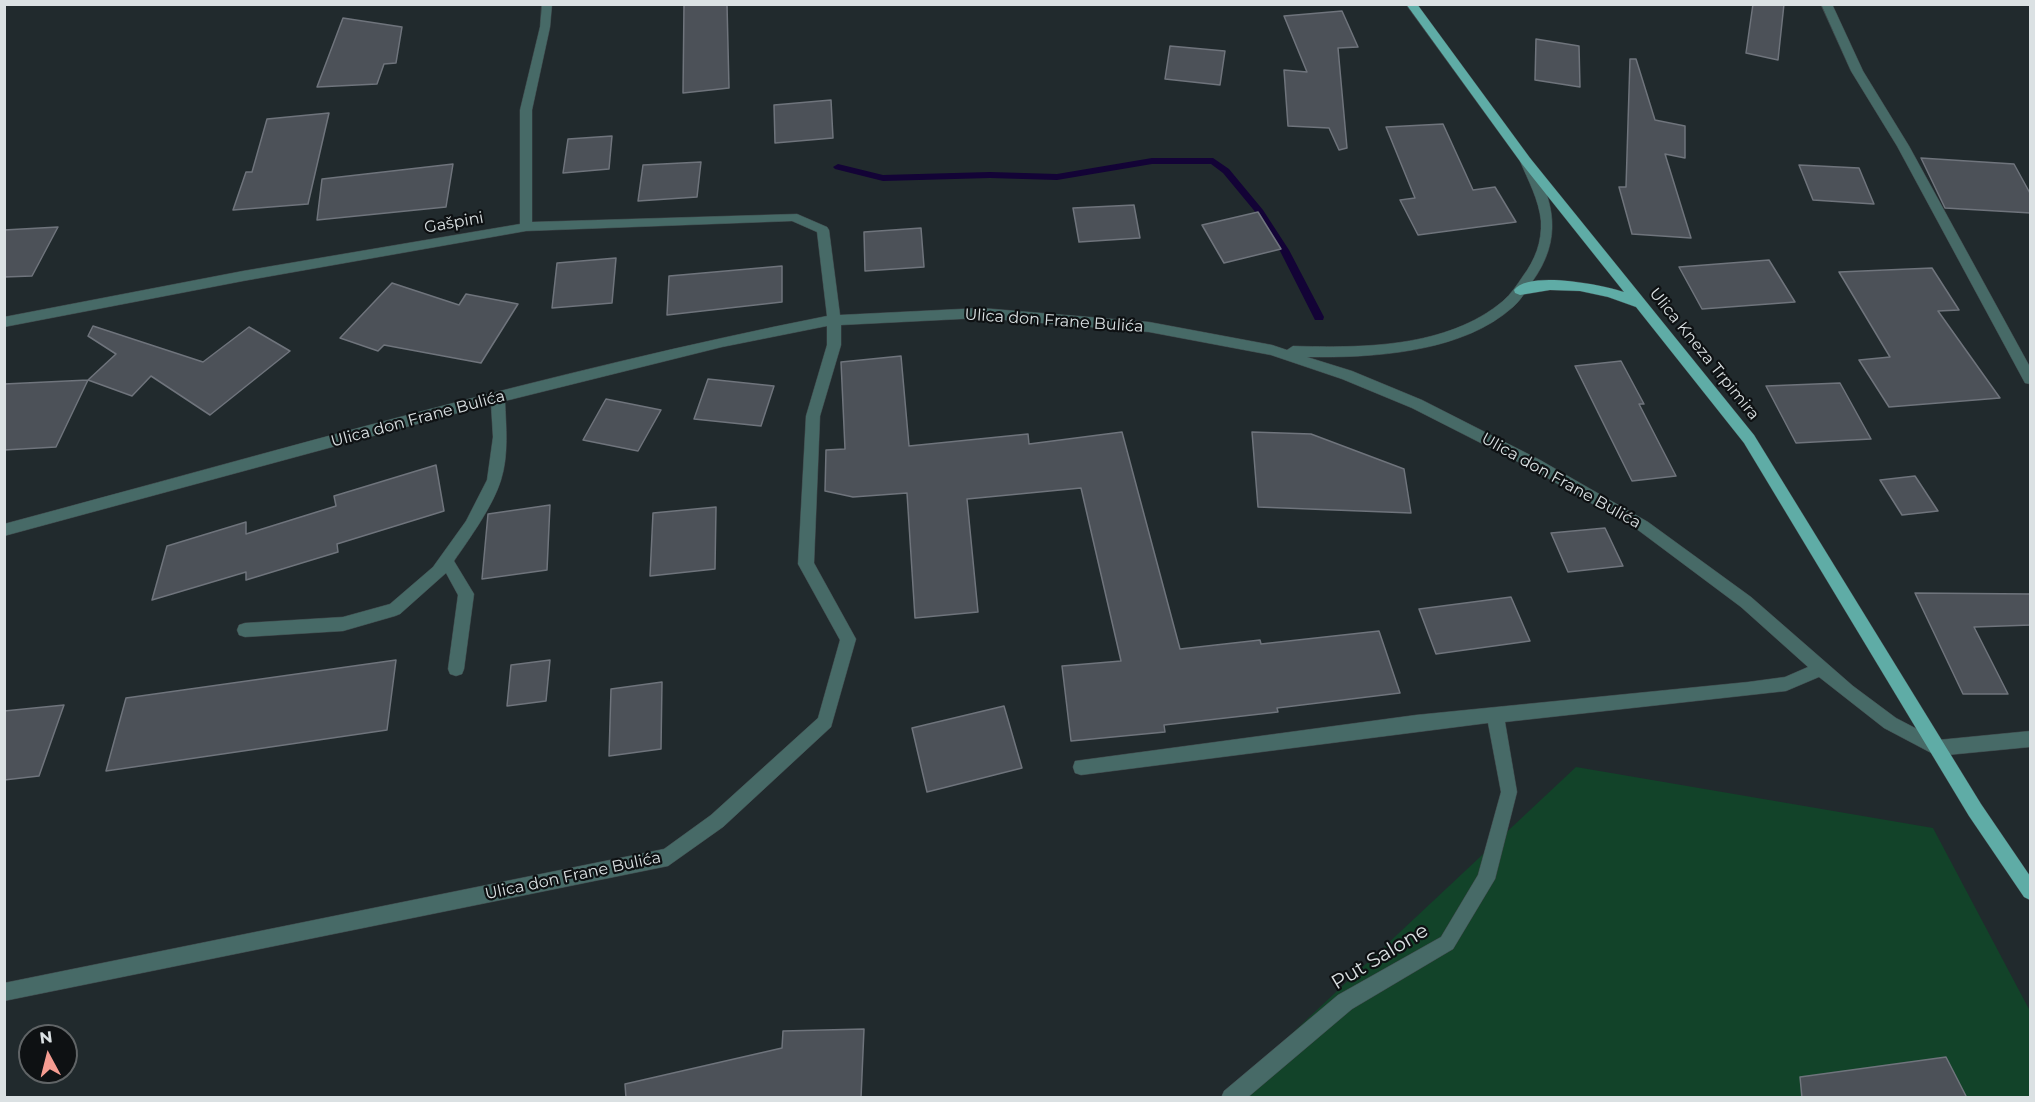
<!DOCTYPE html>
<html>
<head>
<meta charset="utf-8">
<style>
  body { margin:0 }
  #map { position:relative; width:2035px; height:1102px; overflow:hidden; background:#212a2d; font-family:Montserrat,sans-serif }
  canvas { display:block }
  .frame { position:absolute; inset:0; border:6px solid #dbe1e3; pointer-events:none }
  .north { position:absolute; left:18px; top:1024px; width:60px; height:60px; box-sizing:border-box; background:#0e1113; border:2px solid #606466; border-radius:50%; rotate:353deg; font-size:16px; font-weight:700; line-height:24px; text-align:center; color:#dbe1e3 }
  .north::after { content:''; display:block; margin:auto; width:21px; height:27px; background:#f59c91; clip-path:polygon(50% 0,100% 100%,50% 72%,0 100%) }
</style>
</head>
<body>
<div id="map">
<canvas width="2035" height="1102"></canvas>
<div class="frame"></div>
<div class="north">N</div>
</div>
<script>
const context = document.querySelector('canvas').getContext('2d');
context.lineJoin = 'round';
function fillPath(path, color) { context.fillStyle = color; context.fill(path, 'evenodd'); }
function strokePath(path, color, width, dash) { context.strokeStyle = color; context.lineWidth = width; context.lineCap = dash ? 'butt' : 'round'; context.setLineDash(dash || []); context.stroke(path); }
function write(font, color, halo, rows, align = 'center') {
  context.font = font + ' Montserrat,sans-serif'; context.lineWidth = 4.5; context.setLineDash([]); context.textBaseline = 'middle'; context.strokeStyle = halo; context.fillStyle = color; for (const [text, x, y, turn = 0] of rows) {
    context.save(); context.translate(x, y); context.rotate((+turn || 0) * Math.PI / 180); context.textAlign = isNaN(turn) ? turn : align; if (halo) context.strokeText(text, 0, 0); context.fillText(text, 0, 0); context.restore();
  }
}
const green = new Path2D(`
  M 1576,767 L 1933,828 L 2030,1011 L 2030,1097 L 1223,1098 Z`);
const stream = new Path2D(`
  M 1152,158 L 1213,158 L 1229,169 L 1263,210 L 1289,250 L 1324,317 L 1323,320 L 1315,320 L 1280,251 L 1257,214 L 1223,173 L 1211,164 L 1152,164 L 1057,180 L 990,178 L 883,181 L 835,169 L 833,167 L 838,164 L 883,175 L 990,172 L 1057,174 Z`);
const building = new Path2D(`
  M 684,4 L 727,4 L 729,88 L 683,93 Z
  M 1753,4 L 1784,4 L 1778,60 L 1746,53 Z
  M 1342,11 L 1358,47 L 1338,48 L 1347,148 L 1339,150 L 1329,128 L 1288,126 L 1284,70 L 1307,72 L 1284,16 Z
  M 343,18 L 402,27 L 396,63 L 384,64 L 377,84 L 317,87 Z
  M 1536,39 L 1579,46 L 1580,87 L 1535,80 Z
  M 1170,46 L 1225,51 L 1220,85 L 1165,79 Z
  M 1630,59 L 1636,59 L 1655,120 L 1685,126 L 1685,158 L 1665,154 L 1691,238 L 1632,234 L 1619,187 L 1626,187 Z
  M 831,100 L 833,138 L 775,143 L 774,105 Z
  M 329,113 L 308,204 L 233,210 L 246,172 L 252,172 L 267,119 Z
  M 1443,124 L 1473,190 L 1495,187 L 1516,222 L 1418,235 L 1400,200 L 1415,198 L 1386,127 Z
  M 612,136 L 609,169 L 563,173 L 568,139 Z
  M 1921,158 L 2014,164 L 2031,195 L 2031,213 L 1945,208 Z
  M 701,162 L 697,197 L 638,201 L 643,165 Z
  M 453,164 L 446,207 L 317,220 L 322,179 Z
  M 1799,165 L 1859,168 L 1874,204 L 1813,200 Z
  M 1134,205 L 1140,238 L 1079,242 L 1073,208 Z
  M 1258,212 L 1281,249 L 1224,263 L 1202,225 Z
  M 58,227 L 32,276 L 4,277 L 4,230 Z
  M 921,228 L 924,267 L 865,271 L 864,232 Z
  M 616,258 L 612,303 L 552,308 L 557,263 Z
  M 1769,260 L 1795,302 L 1702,309 L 1679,267 Z
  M 782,266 L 782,302 L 667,315 L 669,276 Z
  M 1932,268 L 1959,310 L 1938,311 L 2000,398 L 1889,407 L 1859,360 L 1890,357 L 1839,272 Z
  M 392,283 L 459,305 L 466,294 L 518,304 L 481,363 L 384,345 L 378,351 L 340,338 Z
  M 93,326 L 203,362 L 249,327 L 290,351 L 210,415 L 151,376 L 132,396 L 88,380 L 116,354 L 88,336 Z
  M 901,356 L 909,446 L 1028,434 L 1029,444 L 1122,432 L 1180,649 L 1260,640 L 1261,644 L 1379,631 L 1400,693 L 1277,708 L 1278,712 L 1164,725 L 1165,732 L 1071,741 L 1062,666 L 1121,661 L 1081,488 L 967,499 L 978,612 L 915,618 L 907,493 L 853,497 L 825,491 L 826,450 L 845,449 L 841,362 Z
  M 1621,361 L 1644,404 L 1639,404 L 1676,476 L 1632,481 L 1575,366 Z
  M 708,379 L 774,386 L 761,426 L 694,419 Z
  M 88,380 L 56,447 L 4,450 L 4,384 Z
  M 1840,383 L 1871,439 L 1796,443 L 1766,386 Z
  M 606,399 L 661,410 L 638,451 L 583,440 Z
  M 1252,432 L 1311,434 L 1404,469 L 1411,513 L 1258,507 Z
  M 436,465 L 444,511 L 337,544 L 338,552 L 246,580 L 246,572 L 152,600 L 167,546 L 246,522 L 246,534 L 336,506 L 334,496 Z
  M 1915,476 L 1938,511 L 1902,515 L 1880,480 Z
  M 550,505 L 547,570 L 482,579 L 488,514 Z
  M 716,507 L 715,569 L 650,576 L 653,513 Z
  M 1605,528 L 1623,566 L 1568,572 L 1551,533 Z
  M 1915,593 L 2031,594 L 2031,625 L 1974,627 L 2008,694 L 1963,694 Z
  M 1511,597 L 1530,641 L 1436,654 L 1419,609 Z
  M 396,660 L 387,730 L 106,771 L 126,698 Z
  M 550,660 L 546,701 L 507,706 L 511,665 Z
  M 662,682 L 661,749 L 609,756 L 611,689 Z
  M 64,705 L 39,776 L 4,780 L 4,711 Z
  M 1004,706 L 1022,768 L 927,792 L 912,728 Z
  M 864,1029 L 861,1098 L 626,1098 L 625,1084 L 782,1048 L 783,1031 Z
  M 1946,1057 L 1967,1098 L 1802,1098 L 1800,1077 Z`);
const minor = new Path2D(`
  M 542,4 L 552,4 L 550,27 L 532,110 L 532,222 L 797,214 L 827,227 L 829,230 L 840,315 L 981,308 L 1149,322 L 1272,345 L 1287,350 L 1293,346 C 1362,348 1447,348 1503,301 C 1511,294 1517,285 1523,276 C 1535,260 1542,242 1541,221 C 1539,200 1528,180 1520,161 L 1522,158 L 1530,158 C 1555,202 1563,239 1532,282 C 1526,291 1521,300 1513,307 C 1462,353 1372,358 1307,357 L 1352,371 L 1422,400 L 1540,460 L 1648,522 L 1751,597 L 1853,686 L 1896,718 L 1938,740 L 2030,731 L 2030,747 L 1937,756 L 1884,728 L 1819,677 L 1786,691 L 1505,722 L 1517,792 L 1495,879 L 1453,949 L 1352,1009 L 1247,1098 L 1221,1098 L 1224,1091 L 1338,995 L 1441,937 L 1478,875 L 1501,792 L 1488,723 L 1081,775 L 1075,773 L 1073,767 L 1075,761 L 1416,715 L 1748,682 L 1785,677 L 1808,667 L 1741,607 L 1638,530 L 1530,468 L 1412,408 L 1342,379 L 1271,355 L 1149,332 L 981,318 L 841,325 L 841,345 L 820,416 L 814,563 L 856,639 L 831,727 L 723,827 L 668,866 L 4,1001 L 4,983 L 664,849 L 711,815 L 818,718 L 840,640 L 798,564 L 806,416 L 827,345 L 827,326 L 722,347 L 505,401 C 506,426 509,455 501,480 C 493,506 470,538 454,561 L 474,594 L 464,669 L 462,674 L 456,676 L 450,674 L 448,669 L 458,595 L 446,573 L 400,614 L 395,616 L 343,631 L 245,637 L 239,635 L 237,630 L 239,625 L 245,623 L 343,617 L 390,604 L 433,567 L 466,521 L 487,480 L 493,437 L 491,404 L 4,536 L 4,524 C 277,451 550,371 827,316 L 817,232 L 792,221 L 526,231 L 243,281 L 4,327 L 4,317 L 243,271 L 520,224 L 520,110 L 540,27 Z
  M 1821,4 L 1832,4 L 1863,71 L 1909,146 L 2030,367 L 2030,384 L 2025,383 L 1897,146 L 1851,71 Z`);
const major = new Path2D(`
  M 1406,4 L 1417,4 L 1530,158 L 1754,435 L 1981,804 L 2030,876 L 2030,900 L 2024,897 L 1969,816 L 1744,443 L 1636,307 L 1608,297 L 1580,291 L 1550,290 L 1520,295 L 1515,293 L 1514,290 C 1529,270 1603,285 1624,292 L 1522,164 Z`);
const streetNames = [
  ["Gašpini",454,223,-10],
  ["Ulica don Frane Bulića",1054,321,4],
  ["Ulica Kneza Trpimira",1704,354,51],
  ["Ulica don Frane Bulića",418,419,-15],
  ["Ulica don Frane Bulića",1561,481,29],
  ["Ulica don Frane Bulića",573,876,-12]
];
const nearStreetnames = [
  ["Put Salone",1380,957,-31]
];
fillPath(green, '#124329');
fillPath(stream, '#130336');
fillPath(building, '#4c5158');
strokePath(building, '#6f747c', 1.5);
strokePath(minor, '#3f474a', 1);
strokePath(major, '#3f474a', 1);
fillPath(minor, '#476a67');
fillPath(major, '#5faca6');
write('16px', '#dbe1e3', '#0e1113', streetNames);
write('20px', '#dbe1e3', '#0e1113', nearStreetnames);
</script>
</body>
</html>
